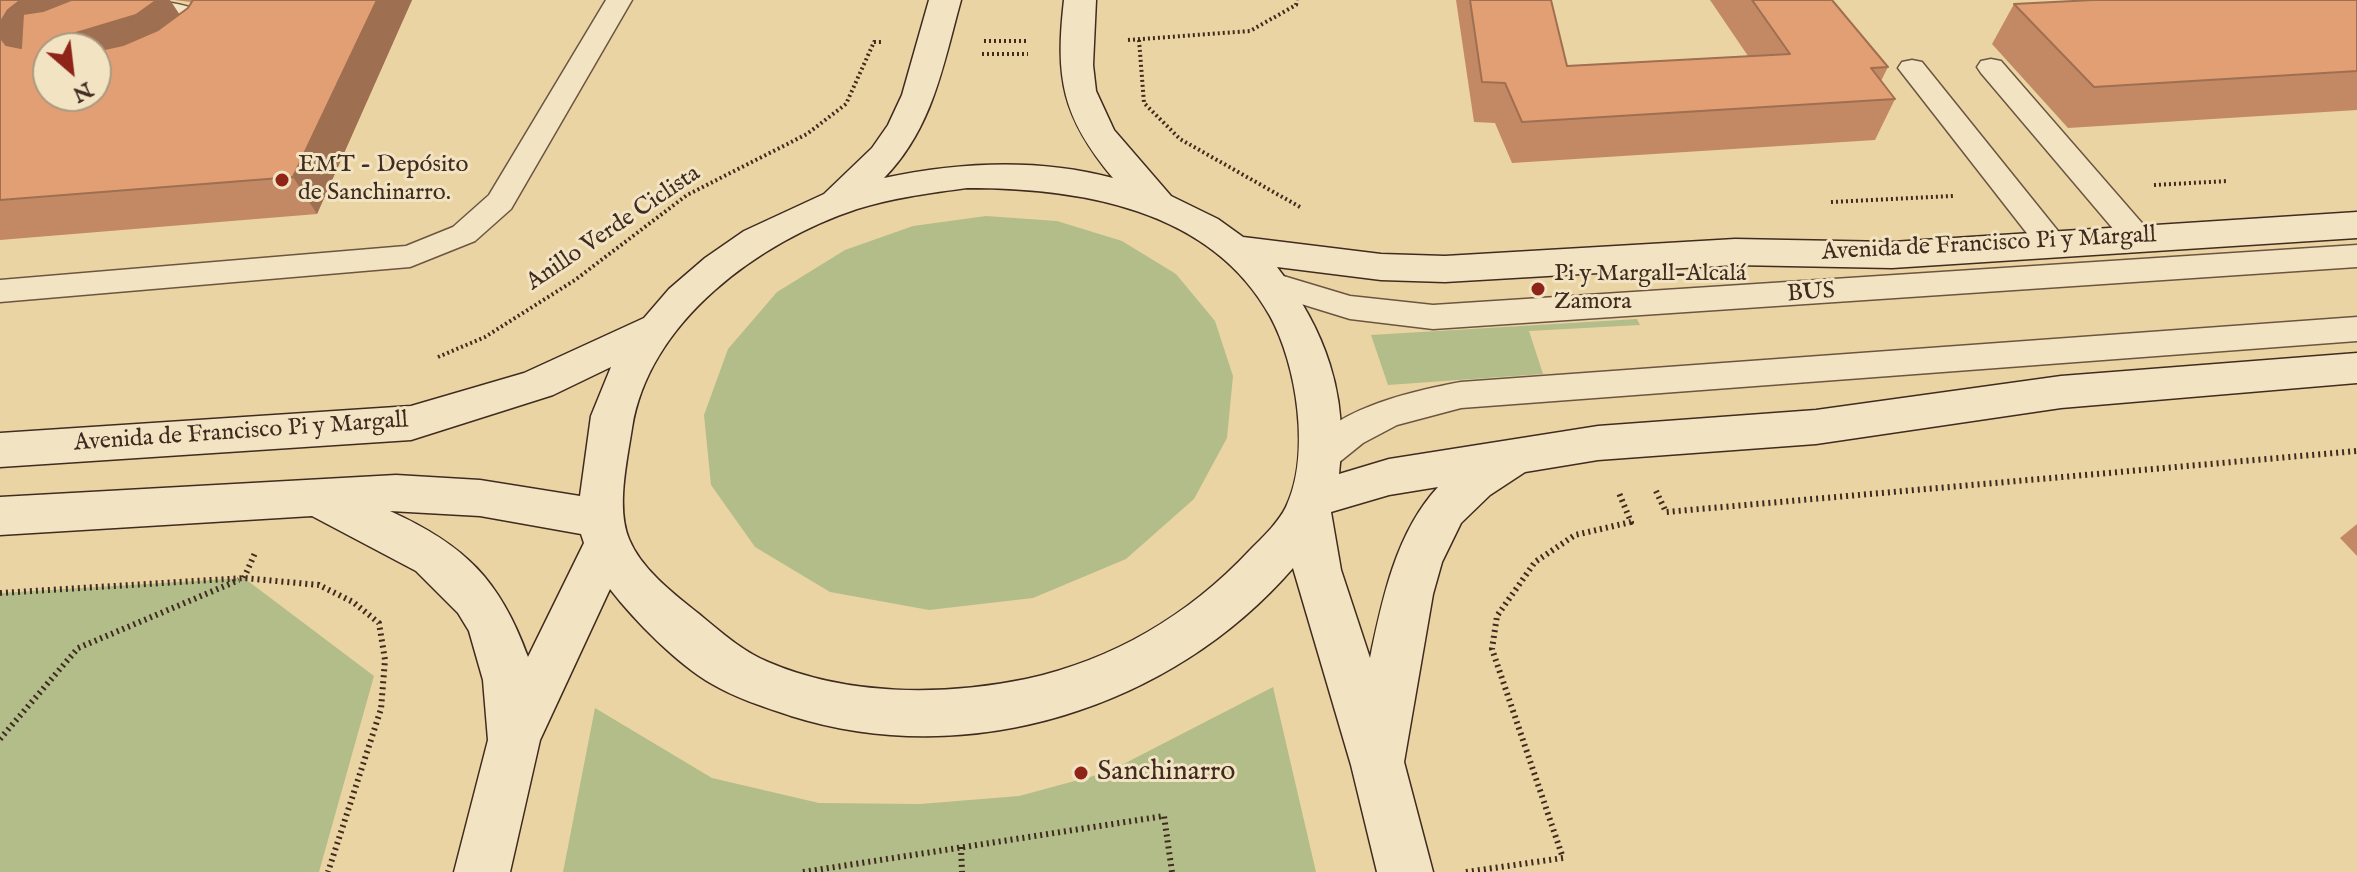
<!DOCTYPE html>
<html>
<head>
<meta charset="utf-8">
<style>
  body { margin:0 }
  #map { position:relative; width:2357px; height:872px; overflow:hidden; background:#ebd4a3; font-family:"IM FELL English",serif }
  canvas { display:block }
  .north { position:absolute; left:32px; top:32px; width:80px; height:80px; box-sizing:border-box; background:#f2e3c3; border:2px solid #ab9982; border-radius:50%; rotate:152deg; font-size:22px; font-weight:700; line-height:32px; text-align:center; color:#402b20 }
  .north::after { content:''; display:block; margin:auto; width:28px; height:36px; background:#8f2418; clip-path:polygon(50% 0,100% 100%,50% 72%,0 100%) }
</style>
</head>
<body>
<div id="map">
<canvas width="2357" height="872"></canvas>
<div class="north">N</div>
</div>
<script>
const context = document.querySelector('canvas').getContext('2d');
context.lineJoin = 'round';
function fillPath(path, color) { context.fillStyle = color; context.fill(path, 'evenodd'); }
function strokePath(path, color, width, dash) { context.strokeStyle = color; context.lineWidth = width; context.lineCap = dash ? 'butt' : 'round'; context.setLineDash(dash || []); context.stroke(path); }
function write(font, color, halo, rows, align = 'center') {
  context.font = font + ' "IM FELL English",serif'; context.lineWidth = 6; context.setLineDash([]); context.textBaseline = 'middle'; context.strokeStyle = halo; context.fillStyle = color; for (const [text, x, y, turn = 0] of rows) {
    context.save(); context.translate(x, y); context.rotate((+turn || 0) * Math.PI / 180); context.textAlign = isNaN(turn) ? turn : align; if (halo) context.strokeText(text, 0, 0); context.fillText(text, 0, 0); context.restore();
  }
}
const green = new Path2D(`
  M 986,216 L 1057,221 L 1122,241 L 1176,274 L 1215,321 L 1233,376 L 1227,438 L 1194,499 L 1126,559 L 1033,598 L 929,610 L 830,592 L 755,547 L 711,485 L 704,415 L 728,349 L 777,292 L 845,250 L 913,226 Z
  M 1637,319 L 1640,325 L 1529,331 L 1543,374 L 1388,385 L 1371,335 Z
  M 244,578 L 374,676 L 319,872 L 0,872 L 0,593 Z
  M 1273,687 L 1316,872 L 563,872 L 595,708 L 712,778 L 819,803 L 920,804 L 1019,796 L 1108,772 Z`);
const pathFar1 = new Path2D(`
  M 1128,40 L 1250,31 L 1296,5 L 1297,0
  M 1139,40 L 1144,103 L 1180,139 L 1300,207
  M 984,41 L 1026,41
  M 982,54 L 1028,54
  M 2154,185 L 2228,181
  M 1831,202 L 1953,196
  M 438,357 L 485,337 L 575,280 L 687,195 L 807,134 L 846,104 L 874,42 L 882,42`);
const path = new Path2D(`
  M 1656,491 L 1666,512 L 2357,451
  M 244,578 L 255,553
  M 0,593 L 244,578 L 319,585 L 353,602 L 379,623 L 385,660 L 381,709 L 328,872
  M 0,739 L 78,648 L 239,580
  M 961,847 L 962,872
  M 803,872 L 1164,816 L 1172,872
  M 1466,872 L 1563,858 L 1492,649 L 1497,616 L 1535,562 L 1575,535 L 1631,522 L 1619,493`);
const lane = new Path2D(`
  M 116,0 C 152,0 195,0 218,24 L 201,50 L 183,50 L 179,44 L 192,24 C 168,2 122,23 110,6 Z
  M 606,0 L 632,0 L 511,209 L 475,241 L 410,267 L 0,302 L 0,280 L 406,246 L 453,227 L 489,195 Z
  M 1991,59 L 2001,61 L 2148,230 L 2153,237 L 2148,244 L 2137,247 L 2126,244 L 1981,73 L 1977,67 L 1981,61 Z
  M 1912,60 L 1922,62 L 2062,236 L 2067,243 L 2062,250 L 2051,254 L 2040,250 L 1898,68 L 1902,62 Z
  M 2357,245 L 2357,267 L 1433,329 L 1350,319 L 1259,291 L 1254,283 L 1259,275 L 1270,272 L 1350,296 L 1433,305 Z
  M 2357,317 L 2357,341 L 1461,408 L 1397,425 L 1363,443 L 1332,468 L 1319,472 L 1306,468 L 1301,458 C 1326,410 1412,391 1461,382 Z`);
const secondary = new Path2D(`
  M 929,0 L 961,0 C 943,65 933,128 884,178 C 959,162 1038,158 1113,178 C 1062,117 1055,78 1064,0 L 1096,0 L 1093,65 L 1096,91 L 1114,130 L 1171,196 L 1218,219 L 1243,237 L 1381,254 L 1445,256 L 1735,239 L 1892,242 L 2357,212 L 2357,238 L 1892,268 L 1735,265 L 1445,282 L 1381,280 L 1277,267 C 1325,329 1349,395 1339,474 L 1389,459 L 1598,426 L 1816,410 L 2061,376 L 2357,353 L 2357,383 L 2061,408 L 1816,444 L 1598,460 L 1525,472 L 1490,495 L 1461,523 L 1442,562 L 1433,594 L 1404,762 L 1433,872 L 1377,872 L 1351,765 L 1293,568 C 1172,708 969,772 791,716 C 764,707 736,698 712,684 C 677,664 634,620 610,589 L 540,740 L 510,872 L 454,872 L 488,740 L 483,680 L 469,631 L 458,613 L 416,571 L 312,516 L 0,535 L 0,497 L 396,475 L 480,480 L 580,496 L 591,416 L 611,367 L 553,395 L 411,440 L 0,467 L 0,433 L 411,406 L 524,373 L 644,318 L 669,289 L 705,258 L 744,231 L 824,194 L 872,148 L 888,125 L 902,95 ZM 967,188 C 1079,188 1210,208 1270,316 C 1297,365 1311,455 1286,507 C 1278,523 1262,538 1250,550 C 1189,615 1113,660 1026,679 C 943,696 847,696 768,662 C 742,651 721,632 699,614 C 675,595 641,569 629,539 C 616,508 627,461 632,428 C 649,321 760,241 857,209 C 892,198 930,193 967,188 ZM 1438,487 C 1396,532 1382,600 1370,658 L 1341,570 L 1331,512 L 1389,495 ZM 390,511 L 480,516 L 581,534 L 584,543 L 528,657 C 500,580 465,545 390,511 Z`);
const wall = new Path2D(`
  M 0,0 L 180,14 L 188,8 L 191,2 L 174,0 L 412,0 L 317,214 L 0,240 Z
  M 1456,0 L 1551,0 L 1567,66 L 1748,56 L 1710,0 L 1832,0 L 1888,67 L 1881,81 L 1895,99 L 1875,140 L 1512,163 L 1495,123 L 1474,122 Z
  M 2357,0 L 2357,110 L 2068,128 L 1992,44 L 2014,4 Z
  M 2357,524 L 2357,556 L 2340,538 Z`);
const shadedWall = new Path2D(`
  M 21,0 L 170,0 L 188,27 L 96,72 L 96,48 L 66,48 L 67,22 L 25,68 L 0,37 L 0,23 L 8,10 Z
  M 377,0 L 412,0 L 317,214 L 293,177 Z`);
const building = new Path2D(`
  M 0,0 L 21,0 L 8,10 L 0,23 Z
  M 71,0 L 157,0 L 136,15 L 66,36 L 66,48 L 48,48 L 48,96 L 96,96 L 96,51 L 123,45 L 158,30 L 188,8 L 193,0 L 377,0 L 293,177 L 0,200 L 0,37 L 6,45 L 21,48 L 23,14 L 43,11 Z
  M 1470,0 L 1551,0 L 1567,66 L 1790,54 L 1752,0 L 1832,0 L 1888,67 L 1871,68 L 1895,99 L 1522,122 L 1505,83 L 1482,82 Z
  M 2093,0 L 2357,0 L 2357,71 L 2094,87 L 2014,4 Z`);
const markers = [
  [282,180,8,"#8f2418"],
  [1538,289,8,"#8f2418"],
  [1081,773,8,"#8f2418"]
];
const poiNames = [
  ["EMT - Depósito",298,166],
  ["de Sanchinarro.",298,194],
  ["Pi y Margall-Alcalá",1554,275],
  ["Zamora",1554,303]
];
const streetNames = [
  ["Anillo Verde Ciclista",614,229,-34],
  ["Avenida de Francisco Pi y Margall",1989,245,-3],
  ["BUS",1811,294,-4],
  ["Avenida de Francisco Pi y Margall",241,433,-4]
];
const nearPoinames = [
  ["Sanchinarro",1097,773]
];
fillPath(green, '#b3bd89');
strokePath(lane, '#6b5541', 3);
strokePath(secondary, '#402b20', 3);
strokePath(pathFar1, '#402b20', 4, [2, 3]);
strokePath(path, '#402b20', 6, [2, 4]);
fillPath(lane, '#f2e3c3');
fillPath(secondary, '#f2e3c3');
fillPath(wall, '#c38964');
fillPath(shadedWall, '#9f6f51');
fillPath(building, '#e39f74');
strokePath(building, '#9f6f51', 2);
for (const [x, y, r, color] of markers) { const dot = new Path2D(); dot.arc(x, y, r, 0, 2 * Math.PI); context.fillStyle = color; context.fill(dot); strokePath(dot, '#f2e3c3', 3); }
write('24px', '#402b20', '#f2e3c3', poiNames, 'left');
write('24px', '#402b20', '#f2e3c3', streetNames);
write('28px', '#402b20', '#f2e3c3', nearPoinames, 'left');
</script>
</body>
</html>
